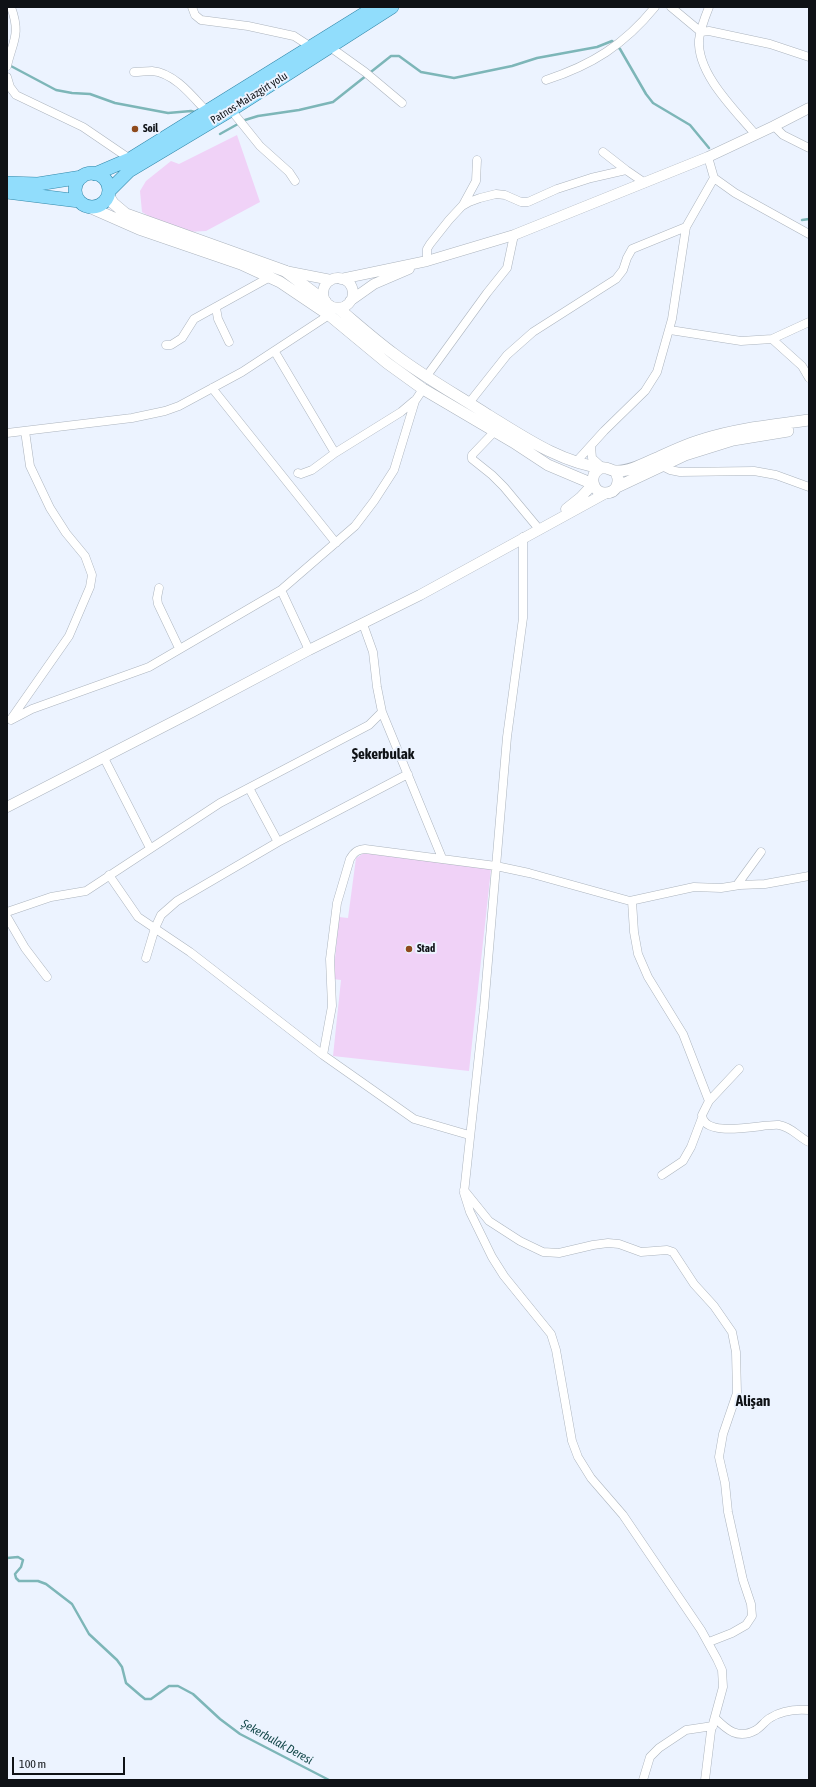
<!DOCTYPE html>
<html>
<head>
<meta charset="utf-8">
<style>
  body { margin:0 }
  #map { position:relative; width:816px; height:1787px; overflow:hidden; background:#ecf3ff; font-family:"Asap Condensed",sans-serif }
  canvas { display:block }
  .frame { position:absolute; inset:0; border:8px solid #0f1216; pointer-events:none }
  .scale { position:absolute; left:12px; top:1757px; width:113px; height:18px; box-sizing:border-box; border:2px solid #0f1216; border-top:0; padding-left:5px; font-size:12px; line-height:14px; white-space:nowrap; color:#0f1216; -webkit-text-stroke:3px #ecf3ff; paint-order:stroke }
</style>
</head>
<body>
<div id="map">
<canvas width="816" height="1787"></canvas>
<div class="frame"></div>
<div class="scale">100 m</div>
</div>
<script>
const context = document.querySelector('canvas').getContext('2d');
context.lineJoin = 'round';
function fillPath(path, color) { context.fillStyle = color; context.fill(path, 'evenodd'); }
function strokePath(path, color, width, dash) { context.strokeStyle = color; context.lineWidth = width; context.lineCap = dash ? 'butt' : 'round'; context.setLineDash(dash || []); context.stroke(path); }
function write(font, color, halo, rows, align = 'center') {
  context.font = font + ' "Asap Condensed",sans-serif'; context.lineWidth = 4; context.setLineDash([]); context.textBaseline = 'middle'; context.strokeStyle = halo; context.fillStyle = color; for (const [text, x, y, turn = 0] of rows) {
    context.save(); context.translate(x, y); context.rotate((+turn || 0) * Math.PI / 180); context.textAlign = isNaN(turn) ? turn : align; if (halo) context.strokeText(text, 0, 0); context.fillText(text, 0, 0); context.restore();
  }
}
const green = new Path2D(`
  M 237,135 L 260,202 L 206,231 L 188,232 L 160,223 L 142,212 L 140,191 L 146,181 L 171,161 L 179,164 Z
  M 364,853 L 491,869 L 469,1071 L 333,1056 L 341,980 L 333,979 L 339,917 L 348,918 L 356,858 Z`);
const stream = new Path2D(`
  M 9,65 L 56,90 L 72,93 L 90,94 L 115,103 L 168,113 L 191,111 L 195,112
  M 220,134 L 245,120 L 258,116 L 299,110 L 333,102 L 391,56 L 399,56 L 421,72 L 454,78 L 512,66 L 537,58 L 597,47 L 612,41 L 620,49 L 646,94 L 653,103 L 690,125 L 709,148
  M 802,220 L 809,219
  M 7,1558 L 18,1557 L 23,1560 L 21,1567 L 15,1574 L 16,1578 L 19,1581 L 38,1581 L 46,1584 L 72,1604 L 89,1634 L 117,1660 L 122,1667 L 126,1683 L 140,1695 L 145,1699 L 151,1699 L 169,1686 L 178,1686 L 193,1694 L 220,1719 L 240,1734 L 329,1780`);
const minor = new Path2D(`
  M 192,7 L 195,15 L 201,20 L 248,26 L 294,36 L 311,47
  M 671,7 L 701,32 L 709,31 L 770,44 L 809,57
  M 709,7 C 705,17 700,30 699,40 C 697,74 735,110 755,134
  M 330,47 L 365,72 L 402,103
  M 7,66 C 13,40 21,35 11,7
  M 134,72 C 140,72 146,71 152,71 C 175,73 193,97 207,112
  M 7,77 L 10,87 L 16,95 L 83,127 L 130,159
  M 546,80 C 592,65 624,45 655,7
  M 231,110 L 260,146 L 289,172 L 295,181
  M 774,126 L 783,135 L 809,148
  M 603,152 L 626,170
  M 714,178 L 735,193 L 809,234
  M 463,205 L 476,181 L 477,160
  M 427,261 L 427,249 L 430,244 L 449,220 L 462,206 L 469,202 L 480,198 L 496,194 L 505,195 L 521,202 L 528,202 L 557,189 L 591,178 L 626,170 L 645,183
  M 216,308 L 218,319 L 229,342
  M 670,330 L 741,341 L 772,339 L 802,366 L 809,378
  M 772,339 L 809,322
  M 166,345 L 171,345 L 182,338 L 194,319 L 270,277
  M 275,352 L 335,453
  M 426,377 L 487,293 L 507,268 L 514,235
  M 212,388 L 336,543
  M 469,403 L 507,355 L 533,332 L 616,279 L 623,270 L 627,258 L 632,249 L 686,227
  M 495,431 L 472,455 L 472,459 L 492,475 L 504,487 L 539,529
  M 7,433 L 132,418 L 165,411 L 179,406 L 242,372 L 329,315 L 333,307
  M 591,446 L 592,458 L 603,468
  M 576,462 L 604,431 L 645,391 L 657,372 L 672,319 L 686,227 L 714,178 L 708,157
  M 662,466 L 670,470 L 680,472 L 754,471 L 776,475 L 809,487
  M 298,473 L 301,474 L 312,470 L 335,453 L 401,412 L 414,401
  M 523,537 L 523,618 L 507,737 L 484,1008 L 464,1193 L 470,1212 L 492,1257 L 504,1276 L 551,1334 L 556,1350 L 572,1441 L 578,1457 L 591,1478 L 623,1515 L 701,1630 L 717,1659 L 722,1670 L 723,1687 L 711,1731 L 705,1780
  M 159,588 L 157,598 L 158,604 L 179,648
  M 281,590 L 309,650
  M 382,712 L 442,858
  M 11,719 L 69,636 L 90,587 L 92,575 L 85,556 L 66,533 L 50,508 L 30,466 L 25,431
  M 11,720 L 32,709 L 149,667 L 281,590 L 355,526 L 374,501 L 394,470 L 415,401 L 423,389
  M 104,758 L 150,848
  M 249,788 L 278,842
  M 109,875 L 138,917 L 190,952 L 323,1055 L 414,1119 L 469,1135
  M 737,885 L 761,852
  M 632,901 L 634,932 L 638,954 L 648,977 L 683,1034 L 709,1101
  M 7,912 L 51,897 L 86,891 L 220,803 L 369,725 L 382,712 L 377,687 L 373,652 L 363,624
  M 7,917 L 25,948 L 47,977
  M 146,958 L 155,928 L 161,915 L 177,901 L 278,842 L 408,774
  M 323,1055 L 332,1006 L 330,959 L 337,903 L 350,859 C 354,852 357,850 365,849 L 496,866 L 529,873 L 630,901 L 694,887 L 721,888 L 740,885 L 765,884 L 809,876
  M 739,1069 L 709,1101 L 702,1115 C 704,1140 765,1123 779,1125 C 792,1127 798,1137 809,1142
  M 662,1175 L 683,1161 L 691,1147 L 702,1118
  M 464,1190 L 489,1221 L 520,1241 L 543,1252 L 559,1253 L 593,1245 L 608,1243 L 619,1244 L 641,1252 L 667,1250 L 673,1252 L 694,1284 L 714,1306 L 732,1332 L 736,1352 L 737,1393 L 723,1434 L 719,1457 L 725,1483 L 728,1512 L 743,1580 L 751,1604 L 752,1616 L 746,1625 L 732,1633 L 709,1642
  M 715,1718 C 727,1730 738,1740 756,1730 C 761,1727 765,1721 770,1718 C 781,1711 796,1709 809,1710
  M 643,1780 L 650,1757 L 659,1748 L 686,1730 L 713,1726`);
const tertiary = new Path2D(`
  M 285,271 L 331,280
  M323 293a15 15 0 1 1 30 0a15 15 0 1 1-30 0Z
  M 341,279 L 427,261 L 514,235 L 708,157 L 774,126 L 809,108
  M 350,301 L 374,284 L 409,269
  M 566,509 L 581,497 L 593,484
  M 7,807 L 192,712 L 309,650 L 420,595 L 606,493`);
const secondary = new Path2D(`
  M 108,195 L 113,203 L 126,214 L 285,271 L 325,301
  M 89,207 L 139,229 L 241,264 L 280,282 L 329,315 L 387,363 L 423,389 L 513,442 L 548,465 L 593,484
  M 338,308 C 356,323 375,340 394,354 C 424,377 457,395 488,415 C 524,437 561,463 603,468
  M 615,471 C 621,480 618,493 605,493 C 593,493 588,476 599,469 C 606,465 610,471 616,471 C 630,472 647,462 659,457 C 674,450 689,443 704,439 C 738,428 774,425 809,420
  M 617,487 L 685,455 L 733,440 L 788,431`);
const primary = new Path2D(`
  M75 190a17 17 0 1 1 34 0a17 17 0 1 1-34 0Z
  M 95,174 L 130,159 L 375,7
  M 7,183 L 38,184 L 82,177
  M 109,191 L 129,171 L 231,110 L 392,7
  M 7,192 L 79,201`);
const markers = [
  [135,129,4,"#8e4a1d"],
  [409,949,4,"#8e4a1d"]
];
const streetNames = [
  ["Patnos-Malazgirt yolu",249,98,-32]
];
const poiNames = [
  ["Soil",143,129],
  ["Stad",417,949]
];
const waterNames = [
  ["Şekerbulak Deresi",277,1742,29]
];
const districtNames = [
  ["Şekerbulak",383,754],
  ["Alişan",753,1401]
];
fillPath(green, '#f0d2f7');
strokePath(stream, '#7db6b8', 2.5);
strokePath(minor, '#acb4be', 9);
strokePath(tertiary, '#acb4be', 11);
strokePath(secondary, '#acb4be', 12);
strokePath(primary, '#38a', 14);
strokePath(minor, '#fff', 8);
strokePath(tertiary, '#fff', 10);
strokePath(secondary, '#fff', 11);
strokePath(primary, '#91ddfc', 13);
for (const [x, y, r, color] of markers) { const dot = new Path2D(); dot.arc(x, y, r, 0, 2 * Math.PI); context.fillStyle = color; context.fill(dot); strokePath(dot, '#ecf3ff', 1.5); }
write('11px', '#0f1216', '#ecf3ff', streetNames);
write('bold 11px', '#0f1216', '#ecf3ff', poiNames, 'left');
write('italic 12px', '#14484a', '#ecf3ff', waterNames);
write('bold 15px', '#0f1216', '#ecf3ff', districtNames);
</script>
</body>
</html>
